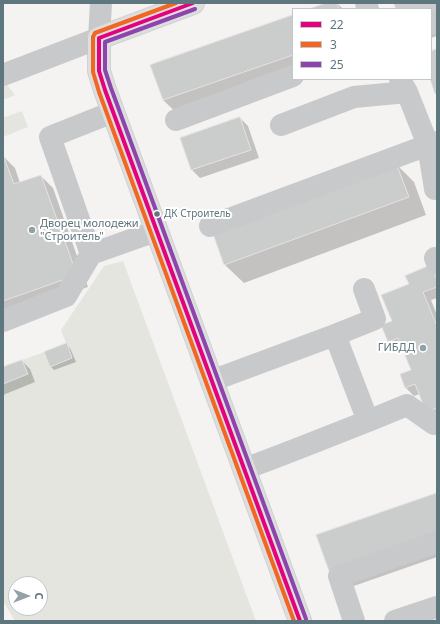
<!DOCTYPE html>
<html>
<head>
<meta charset="utf-8">
<style>
  body { margin:0 }
  #map { position:relative; width:440px; height:624px; overflow:hidden; background:#f4f3f1; font-family:"Noto Sans",sans-serif }
  canvas { display:block }
  .frame { position:absolute; inset:0; border:4px solid #5e767d; pointer-events:none }
  .legend { position:absolute; left:292px; top:8px; width:140px; height:72px; box-sizing:border-box; background:#fff; border:1px solid #bfc8cb; margin:0; padding:5px 7px; list-style:none; font-size:12px; color:#5e767d }
  .legend li { display:flex; align-items:center; gap:8px; height:20px }
  .legend b { width:20px; border:1px solid #bfc8cb }
  .north { position:absolute; left:8px; top:576px; width:40px; height:40px; box-sizing:border-box; background:#fff; border:1px solid #bfc8cb; border-radius:50%; rotate:90deg; font-size:11px; font-weight:700; line-height:16px; text-align:center; color:#5e767d }
  .north::after { content:''; display:block; margin:auto; width:14px; height:18px; background:#92a2a6; clip-path:polygon(50% 0,100% 100%,50% 72%,0 100%) }
</style>
</head>
<body>
<div id="map">
<canvas width="440" height="624"></canvas>
<div class="frame"></div>
<ul class="legend">
<li><b style="height:5px;background:#e5007d"></b>22</li>
<li><b style="height:5px;background:#f26522"></b>3</li>
<li><b style="height:5px;background:#8e44ad"></b>25</li>
</ul>
<div class="north">С</div>
</div>
<script>
const context = document.querySelector('canvas').getContext('2d');
context.lineJoin = 'round';
function fillPath(path, color) { context.fillStyle = color; context.fill(path, 'evenodd'); }
function strokePath(path, color, width, dash) { context.strokeStyle = color; context.lineWidth = width; context.lineCap = dash ? 'butt' : 'round'; context.setLineDash(dash || []); context.stroke(path); }
function write(font, color, halo, rows, align = 'center') {
  context.font = font + ' "Noto Sans",sans-serif'; context.lineWidth = 4; context.setLineDash([]); context.textBaseline = 'middle'; context.strokeStyle = halo; context.fillStyle = color; for (const [text, x, y, turn = 0] of rows) {
    context.save(); context.translate(x, y); context.rotate((+turn || 0) * Math.PI / 180); context.textAlign = isNaN(turn) ? turn : align; if (halo) context.strokeText(text, 0, 0); context.fillText(text, 0, 0); context.restore();
  }
}
const green = new Path2D(`
  M 5,82 L 15,95 L 3,100 L 3,83 Z
  M 22,111 L 28,127 L 3,137 L 3,118 Z
  M 123,261 L 256,621 L 15,621 L 3,601 L 3,384 L 28,374 L 22,360 L 44,352 L 50,367 L 72,358 L 61,330 L 104,266 ZM 16,584 L 40,584 L 40,608 L 16,608 Z`);
const shadow = new Path2D(`
  M 329,3 L 337,3 L 343,9 L 312,9 Z
  M 395,3 L 437,3 L 437,36 L 431,38 L 431,9 L 397,9 Z
  M 293,16 L 293,79 L 182,118 L 163,100 L 152,66 Z
  M 240,118 L 248,126 L 259,158 L 200,178 L 192,170 L 181,138 Z
  M 3,156 L 15,168 L 20,183 L 41,176 L 53,188 L 88,287 L 3,317 Z
  M 396,164 L 414,182 L 426,215 L 244,283 L 225,265 L 213,232 Z
  M 437,272 L 437,298 L 431,300 L 437,315 L 437,419 L 420,394 L 414,396 L 406,388 L 401,374 L 412,370 L 403,347 L 397,350 L 389,342 L 383,326 L 393,322 L 410,285 L 406,276 Z
  M 66,344 L 70,348 L 76,362 L 54,370 L 50,366 Z
  M 22,361 L 30,369 L 35,382 L 3,395 L 3,369 Z
  M 437,494 L 437,557 L 348,588 L 330,570 Z`);
const building = new Path2D(`
  M 326,3 L 337,3 L 339,9 L 309,9 Z
  M 394,3 L 437,3 L 437,11 L 431,14 L 431,9 L 396,9 Z
  M 293,15 L 293,55 L 163,100 L 150,65 Z
  M 437,49 L 437,93 L 435,94 L 430,79 L 431,79 L 431,51 Z
  M 240,117 L 251,150 L 191,170 L 180,138 Z
  M 3,155 L 14,184 L 41,175 L 77,275 L 3,301 Z
  M 396,163 L 409,197 L 224,265 L 212,231 Z
  M 431,265 L 437,280 L 437,287 L 423,292 L 437,326 L 437,408 L 426,412 L 415,384 L 405,388 L 400,374 L 411,370 L 398,338 L 388,342 L 381,325 L 392,321 L 381,295 L 409,284 L 405,276 Z
  M 67,343 L 72,358 L 50,367 L 44,352 Z
  M 22,360 L 28,374 L 3,384 L 3,367 Z
  M 437,493 L 437,532 L 329,571 L 316,535 Z`);
const minor = new Path2D(`
  M 366,3 L 368,9
  M 431,24 L 437,22
  M 3,75 L 99,38 L 101,3
  M 400,80 L 407,92 L 428,145 L 437,142
  M 176,120 L 293,76
  M 281,125 L 354,97 L 407,92
  M 210,226 L 428,145 L 435,189
  M 91,254 L 156,231
  M 435,258 L 437,263
  M 3,321 L 66,296 L 91,254 L 50,137 L 113,112
  M 335,335 L 375,319 L 364,289
  M 211,381 L 335,335 L 368,421 C 327,437 286,454 244,469
  M 368,421 L 407,405 L 434,424 L 437,423
  M 354,621 L 339,576 L 437,542
  M 395,621 L 437,607`);
const major = new Path2D(`
  M 193,3 L 99,38 L 99,71 L 105,90 L 300,621`);
const bus1 = new Path2D(`
  M 99,38 L 99,71 L 105,90 L 300,621
  M 99,38 L 193,3`);
const bus2 = new Path2D(`
  M 176,3 L 95,33 L 93,37 L 93,72 L 99,92 L 294,621`);
const bus3 = new Path2D(`
  M 195,9 L 105,42 L 105,70 L 111,88 L 306,619`);
const markers = [
  [157,214,3.5,"#5e767d"],
  [32,230,4,"#92a2a6"],
  [423,348,4,"#92a2a6"]
];
const busNames = [
  ["ДК Строитель",164,214]
];
const poiNames = [
  ["Дворец молодежи",40,224],
  ["\"Строитель\"",40,237],
  ["ГИБДД",415,348,"right"]
];
fillPath(green, '#e3e5de');
fillPath(shadow, '#0003');
fillPath(building, '#cbcccc');
strokePath(building, '#e3e2e1', 1);
strokePath(major, '#d0d1d1', 24);
strokePath(minor, '#c8c9ca', 22);
strokePath(major, '#dddfde', 22);
strokePath(bus1, '#e5007d', 4);
strokePath(bus2, '#f26522', 4);
strokePath(bus3, '#8e44ad', 4);
for (const [x, y, r, color] of markers) { const dot = new Path2D(); dot.arc(x, y, r, 0, 2 * Math.PI); context.fillStyle = color; context.fill(dot); strokePath(dot, '#fff', 1.5); }
write('10px', '#5e767d', '#fff', busNames, 'left');
write('11px', '#5e767d', '#fff', poiNames, 'left');
</script>
</body>
</html>
